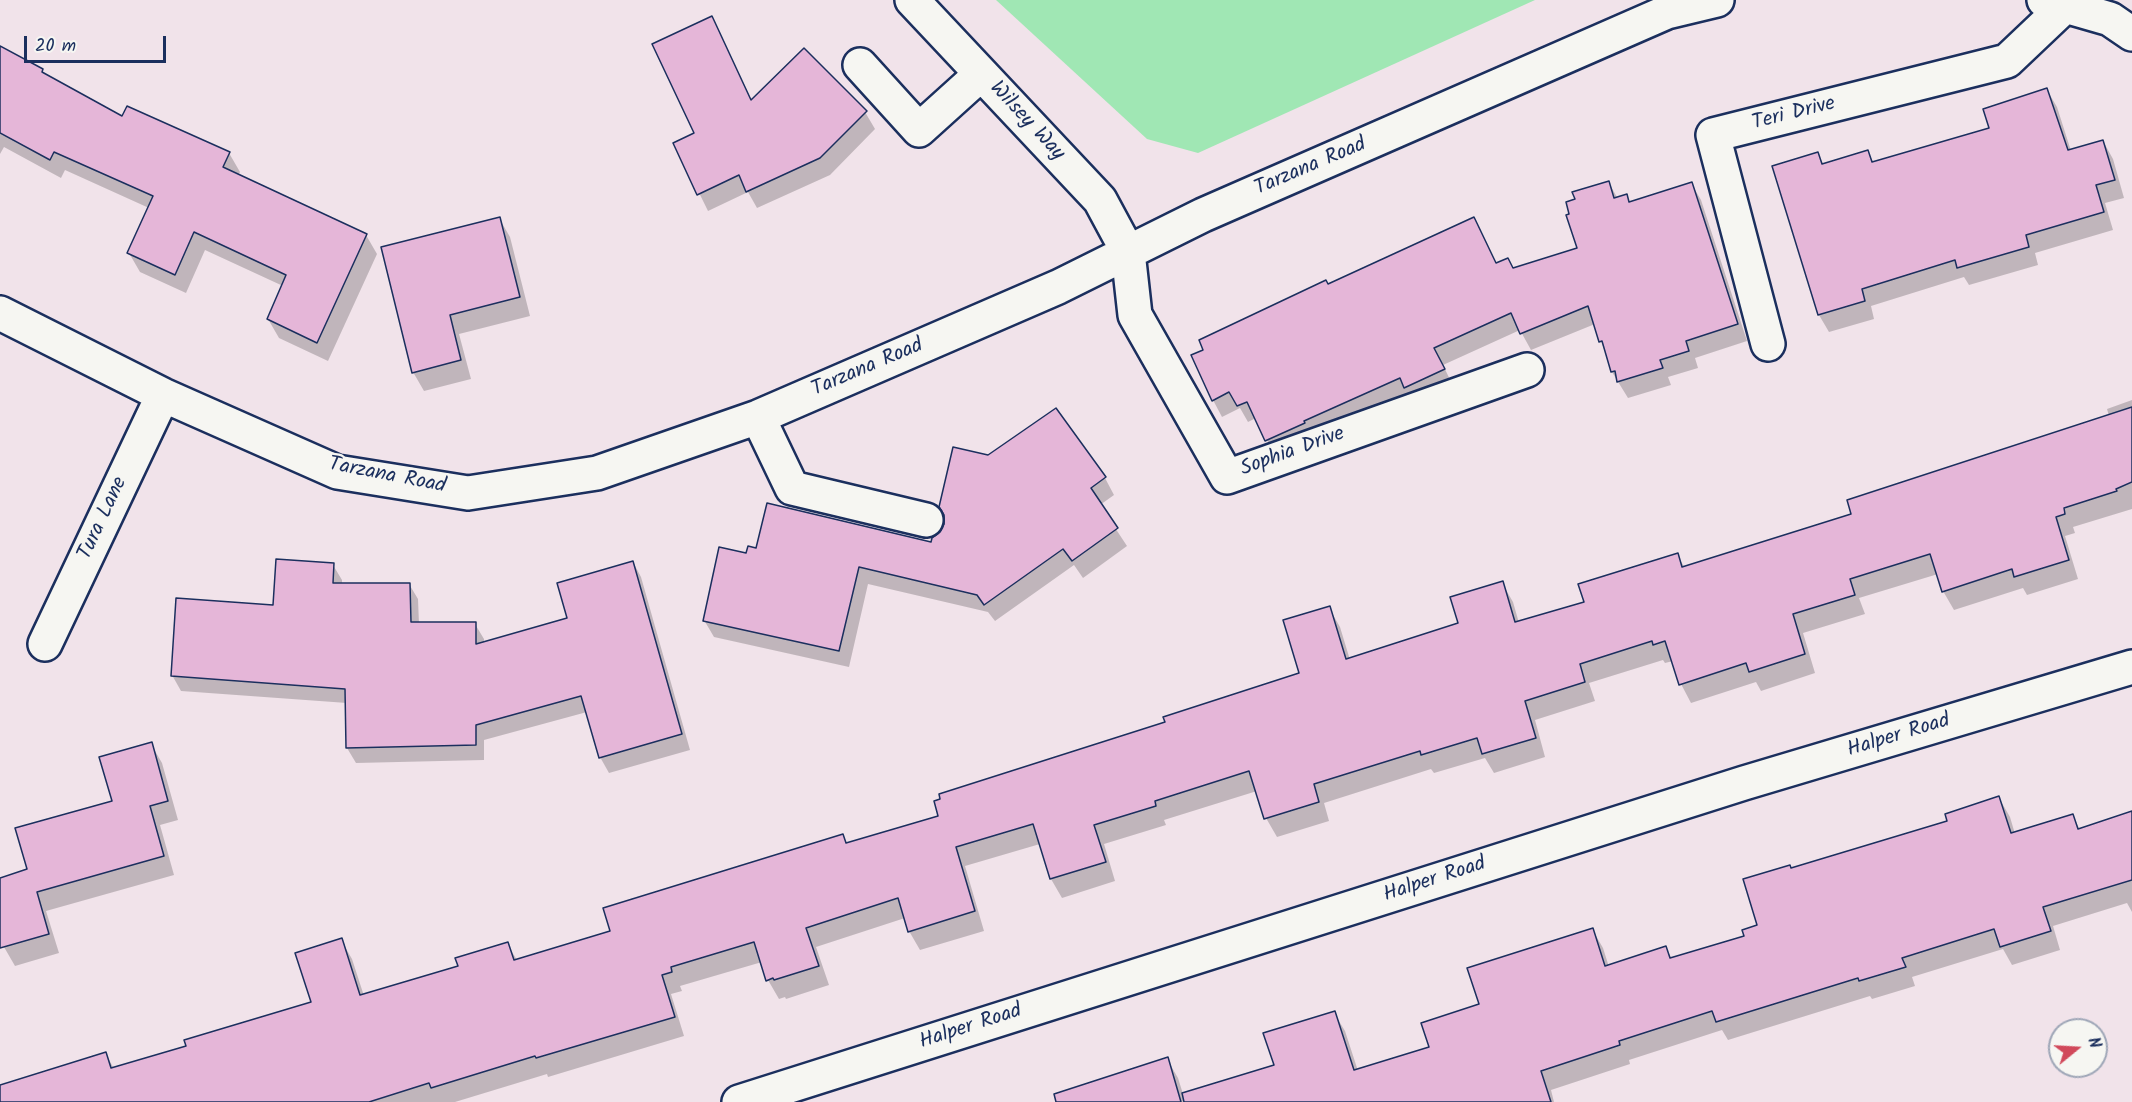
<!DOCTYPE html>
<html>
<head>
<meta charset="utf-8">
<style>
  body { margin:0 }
  #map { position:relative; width:2132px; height:1102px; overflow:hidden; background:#f1e3ea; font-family:Kalam,sans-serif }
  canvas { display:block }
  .north { position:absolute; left:2048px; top:1018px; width:60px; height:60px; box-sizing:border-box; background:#f6f6f2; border:2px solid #9ea6b7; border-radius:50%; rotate:72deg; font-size:16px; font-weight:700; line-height:24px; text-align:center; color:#1b2f5e }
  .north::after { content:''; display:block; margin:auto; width:21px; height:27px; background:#d1495b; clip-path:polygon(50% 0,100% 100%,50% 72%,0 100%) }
  .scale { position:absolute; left:24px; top:36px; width:142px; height:27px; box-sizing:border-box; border:3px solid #1b2f5e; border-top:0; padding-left:8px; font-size:18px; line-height:21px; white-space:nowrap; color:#1b2f5e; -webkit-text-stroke:4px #f6f6f2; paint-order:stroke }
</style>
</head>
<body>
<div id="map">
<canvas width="2132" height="1102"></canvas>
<div class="north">N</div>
<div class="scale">20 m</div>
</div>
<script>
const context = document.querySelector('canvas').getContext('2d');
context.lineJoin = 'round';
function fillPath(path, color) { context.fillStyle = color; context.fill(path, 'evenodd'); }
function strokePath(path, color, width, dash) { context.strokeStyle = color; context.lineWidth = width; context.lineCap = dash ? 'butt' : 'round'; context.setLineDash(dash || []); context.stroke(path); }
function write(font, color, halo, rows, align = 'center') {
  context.font = font + ' Kalam,sans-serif'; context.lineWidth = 4.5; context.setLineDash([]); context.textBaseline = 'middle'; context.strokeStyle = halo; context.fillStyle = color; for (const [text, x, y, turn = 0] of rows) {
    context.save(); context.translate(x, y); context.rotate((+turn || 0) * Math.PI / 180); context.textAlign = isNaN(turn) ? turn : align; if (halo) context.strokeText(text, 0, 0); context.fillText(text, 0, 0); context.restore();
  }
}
const green = new Path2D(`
  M 996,0 L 1535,0 L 1198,153 L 1147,139 Z`);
const shadow = new Path2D(`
  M 712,18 L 752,101 L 865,112 L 875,129 L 830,175 L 757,208 L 748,192 L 708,211 L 675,144 L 696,134 Z
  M 0,48 L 42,70 L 46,76 L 123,118 L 229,153 L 240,172 L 238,176 L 366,235 L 377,254 L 328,361 L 279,338 L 268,319 L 283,286 L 205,250 L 186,293 L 140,272 L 129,253 L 149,208 L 65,170 L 61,178 L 4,147 L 0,154 Z
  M 2047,90 L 2057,107 L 2071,151 L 2103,141 L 2113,159 L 2124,198 L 2105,203 L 2113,230 L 2035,253 L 2038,265 L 1969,285 L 1964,277 L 1871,306 L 1874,319 L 1829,332 L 1819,315 L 1818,154 L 1824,165 L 1868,152 L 1874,163 L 1991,129 Z
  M 1609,183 L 1618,199 L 1626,196 L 1630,203 L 1691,183 L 1701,200 L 1747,341 L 1695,358 L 1698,368 L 1668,377 L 1671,385 L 1628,398 L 1612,372 L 1595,324 L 1531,350 L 1520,330 L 1443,365 L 1453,386 L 1276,457 L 1256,418 L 1248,422 L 1240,408 L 1222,417 L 1213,400 L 1328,286 L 1474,219 L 1497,265 L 1513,270 L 1579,249 Z
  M 499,218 L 510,237 L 530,316 L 459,334 L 471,379 L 424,391 L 413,372 Z
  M 2132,400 L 2132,509 L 2073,527 L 2075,533 L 2065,536 L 2078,579 L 2027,595 L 2023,588 L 1954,610 L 1943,591 L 1938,574 L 1859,598 L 1865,614 L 1803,633 L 1815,673 L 1761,691 L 1756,682 L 1691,703 L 1681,684 L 1673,661 L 1665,663 L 1663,660 L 1589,683 L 1595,701 L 1535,720 L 1545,757 L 1494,773 L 1485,758 L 1434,773 L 1431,769 L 1324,803 L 1329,821 L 1277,837 L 1266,818 L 1257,791 L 1164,820 L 1166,825 L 1104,844 L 1115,881 L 1062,898 L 1051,879 L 1040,844 L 965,866 L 984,931 L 920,950 L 909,931 L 905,918 L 816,947 L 829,985 L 786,999 L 785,997 L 779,999 L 768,980 L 762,962 L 680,986 L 682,991 L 671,994 L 684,1036 L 548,1077 L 547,1074 L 455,1102 L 0,1102 L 0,1087 L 106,1054 L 114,1069 L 188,1047 L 313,1003 L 341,940 L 352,959 L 364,996 L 459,967 L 507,944 L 517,960 L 612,932 L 843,836 L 848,844 L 940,817 L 1167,723 L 1301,674 L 1329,608 L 1340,627 L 1350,660 L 1460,624 L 1502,583 L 1513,602 L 1519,623 L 1586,603 L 1677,555 L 1685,568 L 1853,515 L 2109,416 L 2107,409 Z
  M 1105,478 L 1114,495 L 1100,505 L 1127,546 L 1083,578 L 1074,565 L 995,621 L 988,612 L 868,584 L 849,667 L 714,637 L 704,620 L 747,555 L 757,550 L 932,544 Z
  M 633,562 L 641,577 L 690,750 L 609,773 L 600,757 L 587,712 L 484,740 L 484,760 L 356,763 L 347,748 L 347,703 L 181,691 L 172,675 L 333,565 L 342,580 L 342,584 L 409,584 L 418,599 L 419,624 L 475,624 L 484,639 L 484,643 L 568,619 Z
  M 151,744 L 162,763 L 178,820 L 160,825 L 174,875 L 46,911 L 59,953 L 15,966 L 4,947 L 0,933 L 0,902 L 35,891 L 114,802 Z
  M 1999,798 L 2010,817 L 2015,834 L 2073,816 L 2080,830 L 2132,813 L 2132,912 L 2127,903 L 2053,926 L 2060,950 L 2012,965 L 2003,949 L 1912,977 L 1915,986 L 1872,999 L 1870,996 L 1728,1040 L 1722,1030 L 1629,1060 L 1630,1064 L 1551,1090 L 1554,1102 L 1122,1102 L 1167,1059 L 1178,1078 L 1183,1094 L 1275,1066 L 1334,1013 L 1345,1031 L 1358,1071 L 1431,1048 L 1481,1005 L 1592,929 L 1603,948 L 1609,967 L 1666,948 L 1672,959 L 1746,937 L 1759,926 L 1791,870 L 1949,822 Z`);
const building = new Path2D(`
  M 712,16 L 751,100 L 804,48 L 867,111 L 820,158 L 746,192 L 739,175 L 697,195 L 673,143 L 694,133 L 652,44 Z
  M 0,46 L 43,69 L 42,72 L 122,116 L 127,106 L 230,152 L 223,167 L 367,234 L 317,343 L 267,319 L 286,275 L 194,232 L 175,275 L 127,253 L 153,196 L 54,152 L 50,160 L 0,133 Z
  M 2047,88 L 2068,150 L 2103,140 L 2115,180 L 2096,185 L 2104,212 L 2026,235 L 2029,247 L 1957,268 L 1955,260 L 1862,289 L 1865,301 L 1818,315 L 1772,166 L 1818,152 L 1822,164 L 1868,150 L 1872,162 L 1989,128 L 1983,109 Z
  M 1609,181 L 1614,198 L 1627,194 L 1629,202 L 1692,182 L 1738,324 L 1686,341 L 1689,351 L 1660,360 L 1663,368 L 1617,382 L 1615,371 L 1611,372 L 1602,341 L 1599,342 L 1588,306 L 1520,334 L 1511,313 L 1434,348 L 1445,369 L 1404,388 L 1400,378 L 1304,421 L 1305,423 L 1265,441 L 1247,402 L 1237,406 L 1229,392 L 1212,401 L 1191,355 L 1203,350 L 1199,340 L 1326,280 L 1328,284 L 1474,217 L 1496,263 L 1508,258 L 1513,268 L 1577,248 L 1566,215 L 1569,214 L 1566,202 L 1575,199 L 1572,192 Z
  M 500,217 L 520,297 L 450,315 L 461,360 L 412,373 L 381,247 Z
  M 2132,407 L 2132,482 L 2116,489 L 2117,491 L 2064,508 L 2065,514 L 2056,517 L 2069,560 L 2014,577 L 2012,569 L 1942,592 L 1930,554 L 1850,579 L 1855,595 L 1793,614 L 1805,654 L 1749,672 L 1746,663 L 1679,685 L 1665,641 L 1653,645 L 1652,641 L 1580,664 L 1585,682 L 1525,701 L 1536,738 L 1482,754 L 1477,738 L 1421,755 L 1420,751 L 1314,784 L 1319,802 L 1264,819 L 1249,771 L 1155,801 L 1156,806 L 1094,825 L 1106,862 L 1050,879 L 1033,824 L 956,847 L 975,911 L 908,932 L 898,898 L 806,928 L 819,966 L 774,980 L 773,978 L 766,981 L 754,942 L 671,967 L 672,972 L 662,975 L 675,1017 L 536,1058 L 535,1056 L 431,1088 L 429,1083 L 369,1102 L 0,1102 L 0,1085 L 106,1052 L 111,1068 L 186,1046 L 184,1040 L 311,1002 L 295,953 L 342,938 L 360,995 L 458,966 L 455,958 L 508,942 L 514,960 L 610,931 L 603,908 L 843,834 L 846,843 L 938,816 L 934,801 L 940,799 L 939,794 L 1165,722 L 1163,717 L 1299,673 L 1283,620 L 1330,606 L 1346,659 L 1458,623 L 1450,597 L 1503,581 L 1515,622 L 1584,602 L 1578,584 L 1678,553 L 1682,567 L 1851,514 L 1847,500 Z
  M 1056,408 L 1106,477 L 1091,488 L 1118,528 L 1072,561 L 1063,549 L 984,605 L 977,595 L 859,567 L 839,651 L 703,621 L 719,547 L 746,553 L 748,546 L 756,548 L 767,503 L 931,542 L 932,538 L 940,532 L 944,524 L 944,515 L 939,507 L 953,447 L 988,455 Z
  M 276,559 L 334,563 L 333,583 L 410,583 L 411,622 L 476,622 L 476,644 L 567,618 L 557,583 L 633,561 L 682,734 L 599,758 L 581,696 L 476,725 L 476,745 L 346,748 L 345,689 L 171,676 L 176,598 L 273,605 Z
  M 152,742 L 168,801 L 150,806 L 164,856 L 37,892 L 49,934 L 0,948 L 0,878 L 27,869 L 15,828 L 112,801 L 99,757 Z
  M 1999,796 L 2011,833 L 2073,814 L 2078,829 L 2132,811 L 2132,880 L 2043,907 L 2051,931 L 2000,947 L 1994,929 L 1902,958 L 1906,967 L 1859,981 L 1858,978 L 1716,1022 L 1712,1011 L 1619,1041 L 1620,1045 L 1541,1071 L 1551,1102 L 1184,1102 L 1182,1093 L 1274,1065 L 1263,1033 L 1335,1011 L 1354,1070 L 1429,1047 L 1421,1023 L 1479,1004 L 1467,968 L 1593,928 L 1605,966 L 1666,946 L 1670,958 L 1744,936 L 1742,930 L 1757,925 L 1743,879 L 1790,865 L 1791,868 L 1947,821 L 1945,814 Z
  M 1168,1057 L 1181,1102 L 1056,1102 L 1054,1094 Z`);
const minor = new Path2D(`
  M 912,0 L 1100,200 L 1128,252 L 1135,315 L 1227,477 L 1527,370
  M 2044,0 L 2110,19 L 2132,34
  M 860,65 L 919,130 L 981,74
  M 0,313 L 163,395 L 337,472 L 468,493 L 597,473 L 758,417 L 1058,287 L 1203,215 L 1667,12 L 1717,0
  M 1768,344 L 1713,135 L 2007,61 L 2065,6
  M 758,417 L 792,488 L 926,520
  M 45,644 L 163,395
  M 739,1102 L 1744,783 L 2132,667`);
const streetNames = [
  ["Teri Drive",1794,115,-14],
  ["Wilsey Way",1026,122,47],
  ["Tarzana Road",1311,168,-23],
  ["Tarzana Road",868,369,-23],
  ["Sophia Drive",1293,453,-20],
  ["Tarzana Road",387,477,11],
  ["Tura Lane",104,519,-65],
  ["Halper Road",1899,737,-17],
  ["Halper Road",1435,881,-18],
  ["Halper Road",971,1028,-18]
];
fillPath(green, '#a0e7b4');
fillPath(shadow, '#0003');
fillPath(building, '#e5b6d8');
strokePath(building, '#1b2f5e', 1.5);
strokePath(minor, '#1b2f5e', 38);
strokePath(minor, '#f6f6f2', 33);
write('21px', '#1b2f5e', '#f6f6f2', streetNames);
</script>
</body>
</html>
